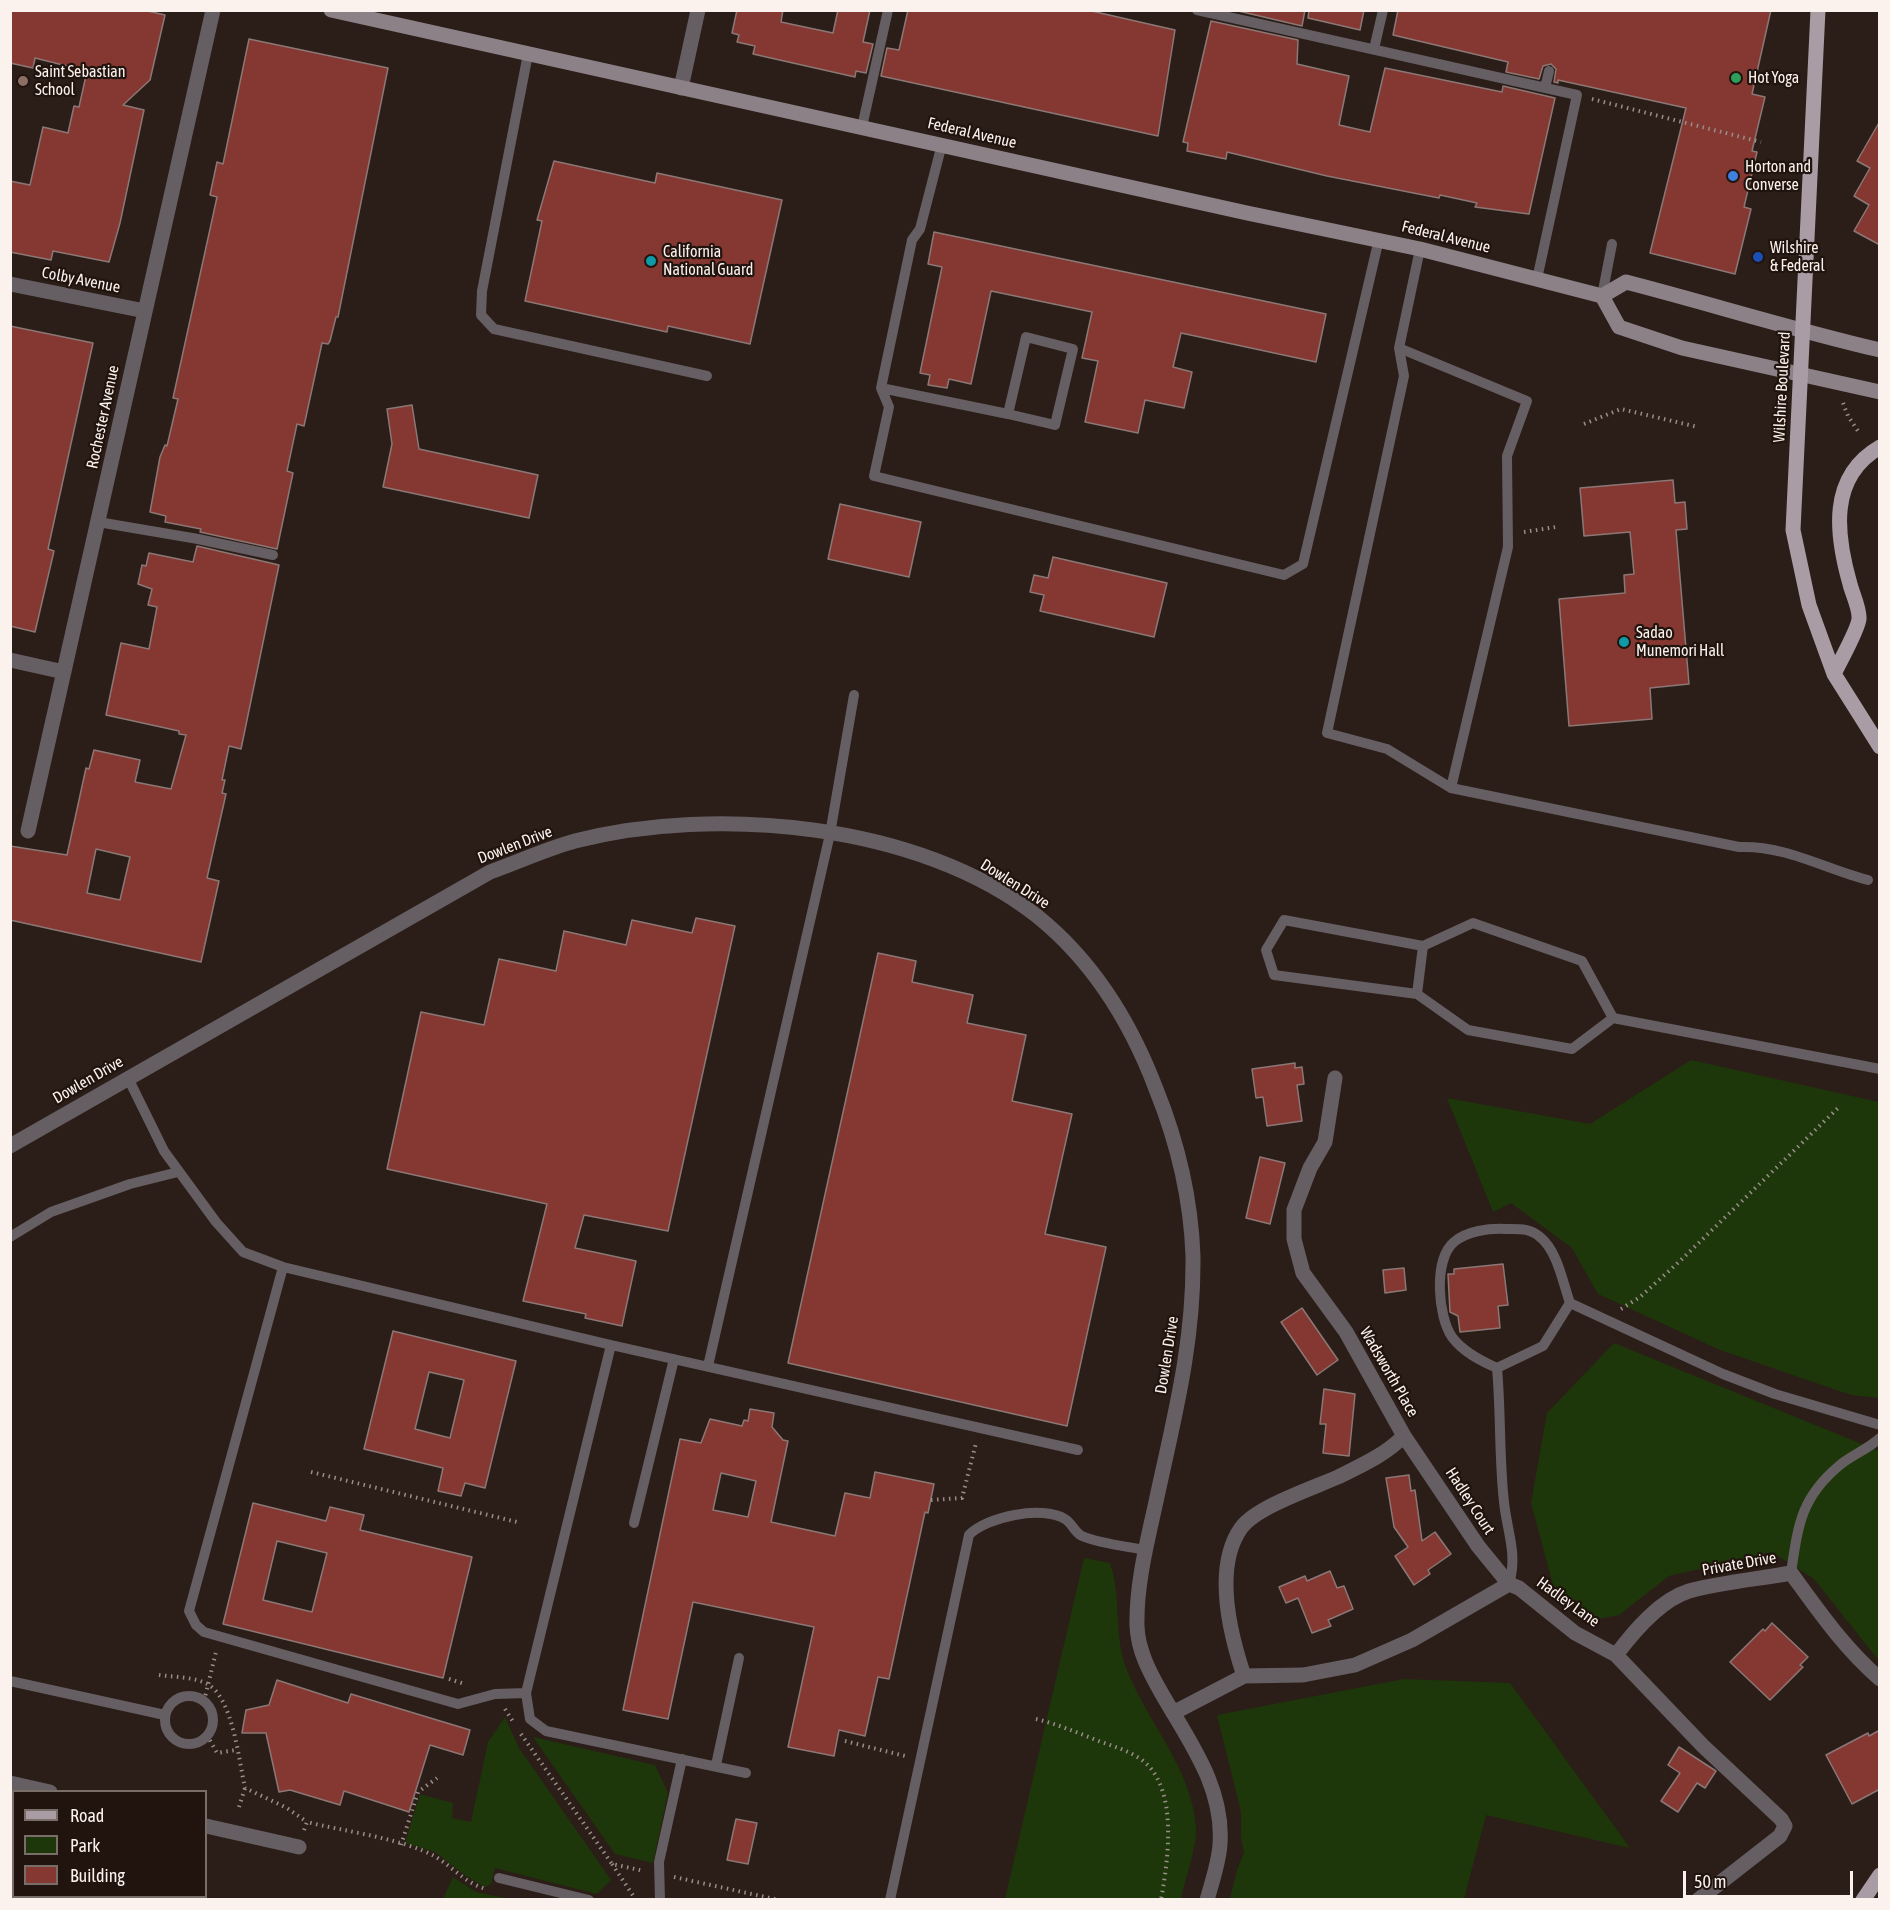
<!DOCTYPE html>
<html>
<head>
<meta charset="utf-8">
<style>
  body { margin:0 }
  #map { position:relative; width:1890px; height:1910px; overflow:hidden; background:#2b1d17; font-family:"Asap Condensed",sans-serif }
  canvas { display:block }
  .frame { position:absolute; inset:0; border:12px solid #fbf2ed; pointer-events:none }
  .legend { position:absolute; left:12px; top:1790px; width:195px; height:108px; box-sizing:border-box; background:#21140e; border:2px solid #786d67; margin:0; padding:8px 10px; list-style:none; font-size:18px; color:#fbf2ed }
  .legend li { display:flex; align-items:center; gap:12px; height:30px }
  .legend b { width:30px; border:2px solid #786d67 }
  .scale { position:absolute; left:1683px; top:1871px; width:170px; height:27px; box-sizing:border-box; border:3px solid #fbf2ed; border-top:0; padding-left:8px; font-size:18px; line-height:21px; white-space:nowrap; color:#fbf2ed; -webkit-text-stroke:4px #21140e; paint-order:stroke }
</style>
</head>
<body>
<div id="map">
<canvas width="1890" height="1910"></canvas>
<div class="frame"></div>
<ul class="legend">
<li><b style="height:8px;background:#aa9ca4"></b>Road</li>
<li><b style="height:16px;background:#1e370a"></b>Park</li>
<li><b style="height:16px;background:#853731"></b>Building</li>
</ul>
<div class="scale">50 m</div>
</div>
<script>
const context = document.querySelector('canvas').getContext('2d');
context.lineJoin = 'round';
function fillPath(path, color) { context.fillStyle = color; context.fill(path, 'evenodd'); }
function strokePath(path, color, width, dash) { context.strokeStyle = color; context.lineWidth = width; context.lineCap = dash ? 'butt' : 'round'; context.setLineDash(dash || []); context.stroke(path); }
function write(font, color, halo, rows, align = 'center') {
  context.font = font + ' "Asap Condensed",sans-serif'; context.lineWidth = 4.5; context.setLineDash([]); context.textBaseline = 'middle'; context.strokeStyle = halo; context.fillStyle = color; for (const [text, x, y, turn = 0] of rows) {
    context.save(); context.translate(x, y); context.rotate((+turn || 0) * Math.PI / 180); context.textAlign = isNaN(turn) ? turn : align; if (halo) context.strokeText(text, 0, 0); context.fillText(text, 0, 0); context.restore();
  }
}
const green = new Path2D(`
  M 1691,1060 L 1879,1102 L 1879,1398 L 1851,1395 L 1720,1350 L 1598,1294 L 1572,1248 L 1511,1203 L 1493,1212 L 1447,1098 L 1590,1124 Z
  M 1614,1343 L 1879,1451 L 1879,1661 L 1814,1579 L 1772,1552 L 1669,1576 L 1619,1615 L 1592,1620 L 1553,1585 L 1531,1503 L 1547,1413 Z
  M 1084,1558 L 1110,1563 C 1122,1598 1113,1635 1127,1670 C 1148,1724 1192,1768 1196,1828 C 1197,1847 1185,1879 1181,1899 L 1005,1899 Z
  M 1404,1679 L 1510,1683 L 1630,1848 L 1486,1815 L 1464,1899 L 1230,1899 L 1237,1870 L 1244,1853 L 1241,1837 L 1241,1812 L 1217,1715 Z
  M 505,1717 L 519,1748 L 611,1880 L 597,1894 L 495,1868 L 491,1884 L 485,1887 L 466,1876 L 435,1852 L 405,1843 L 420,1794 L 453,1803 L 452,1818 L 471,1822 L 488,1742 Z
  M 533,1737 L 655,1765 L 668,1793 L 653,1863 L 615,1854 Z
  M 453,1877 L 476,1892 L 510,1899 L 443,1899 Z`);
const building = new Path2D(`
  M 10,10 L 143,10 L 165,15 L 150,80 L 123,105 L 144,110 L 120,223 L 109,262 L 53,251 L 51,260 L 10,252 L 10,181 L 30,185 L 43,127 L 68,133 L 74,106 L 79,107 L 87,71 L 35,58 L 33,68 L 10,63 Z
  M 737,10 L 783,10 L 781,22 L 833,33 L 838,10 L 870,10 L 863,42 L 873,44 L 866,73 L 856,71 L 855,77 L 753,54 L 755,46 L 737,42 L 739,35 L 732,33 Z
  M 908,10 L 1087,10 L 1175,30 L 1158,136 L 881,76 L 887,48 L 899,50 Z
  M 1234,10 L 1305,10 L 1302,26 Z
  M 1309,10 L 1364,10 L 1360,30 L 1308,18 Z
  M 1398,10 L 1771,10 L 1752,94 L 1765,97 L 1752,151 L 1757,152 L 1744,207 L 1751,209 L 1735,274 L 1650,253 L 1686,108 L 1558,80 L 1558,83 L 1554,82 L 1556,69 L 1551,64 L 1543,66 L 1539,79 L 1506,72 L 1508,62 L 1393,35 Z
  M 1211,21 L 1298,40 L 1297,64 L 1349,76 L 1339,125 L 1370,132 L 1385,68 L 1502,92 L 1503,86 L 1555,98 L 1529,214 L 1475,207 L 1477,203 L 1440,195 L 1439,198 L 1327,176 L 1227,152 L 1226,159 L 1187,151 L 1188,143 L 1183,142 Z
  M 249,39 L 388,68 L 338,317 L 336,317 L 330,341 L 328,344 L 322,343 L 304,426 L 297,424 L 287,471 L 293,473 L 277,549 L 200,532 L 201,529 L 165,522 L 166,516 L 150,512 L 160,457 L 165,445 L 167,446 L 178,399 L 173,398 L 212,220 L 217,197 L 210,195 L 217,162 L 223,164 Z
  M 1880,121 L 1880,245 L 1854,231 L 1869,205 L 1854,196 L 1870,168 L 1857,161 Z
  M 554,161 L 655,183 L 657,173 L 782,200 L 750,344 L 668,326 L 667,332 L 525,301 L 542,221 L 537,220 Z
  M 934,232 L 1326,314 L 1316,362 L 1181,333 L 1173,367 L 1192,372 L 1184,408 L 1145,400 L 1138,433 L 1085,422 L 1098,361 L 1082,358 L 1092,312 L 991,291 L 971,384 L 949,379 L 947,388 L 928,385 L 930,375 L 920,373 L 942,267 L 928,264 Z
  M 10,326 L 93,343 L 48,549 L 54,551 L 35,632 L 10,626 Z
  M 412,405 L 419,449 L 538,475 L 529,518 L 383,487 L 392,444 L 387,409 Z
  M 1673,480 L 1675,503 L 1685,502 L 1687,529 L 1676,530 L 1689,684 L 1650,688 L 1652,719 L 1569,726 L 1559,599 L 1625,593 L 1624,575 L 1634,574 L 1630,532 L 1584,536 L 1580,488 Z
  M 840,504 L 921,522 L 909,577 L 828,559 Z
  M 197,546 L 279,565 L 241,749 L 229,746 L 222,780 L 225,780 L 222,793 L 226,794 L 207,878 L 219,881 L 201,962 L 10,920 L 10,846 L 67,855 L 86,768 L 89,769 L 94,750 L 140,760 L 135,782 L 171,789 L 186,735 L 179,734 L 179,731 L 106,715 L 121,643 L 149,649 L 157,607 L 148,605 L 152,589 L 138,584 L 142,565 L 146,566 L 149,553 L 193,562 ZM 96,849 L 130,857 L 120,900 L 87,893 Z
  M 1053,557 L 1167,583 L 1154,637 L 1040,611 L 1044,595 L 1030,592 L 1034,575 L 1048,578 Z
  M 696,918 L 735,926 L 668,1231 L 584,1215 L 575,1248 L 636,1261 L 622,1326 L 585,1318 L 586,1314 L 523,1301 L 547,1204 L 387,1169 L 421,1012 L 484,1025 L 499,959 L 556,971 L 564,931 L 626,945 L 632,920 L 692,933 Z
  M 878,953 L 916,961 L 912,982 L 973,995 L 967,1023 L 1026,1035 L 1012,1101 L 1072,1114 L 1045,1234 L 1106,1247 L 1067,1426 L 788,1363 Z
  M 1295,1063 L 1295,1068 L 1302,1067 L 1304,1084 L 1297,1085 L 1302,1121 L 1267,1126 L 1263,1097 L 1256,1098 L 1252,1069 Z
  M 1260,1157 L 1285,1163 L 1270,1224 L 1246,1218 Z
  M 1503,1264 L 1508,1305 L 1498,1306 L 1500,1328 L 1460,1332 L 1458,1316 L 1450,1312 L 1448,1274 L 1454,1274 L 1454,1269 Z
  M 1404,1268 L 1406,1290 L 1385,1293 L 1383,1270 Z
  M 1302,1308 L 1338,1360 L 1317,1375 L 1281,1322 Z
  M 393,1331 L 516,1361 L 485,1488 L 465,1483 L 461,1496 L 438,1491 L 443,1468 L 364,1449 ZM 429,1372 L 464,1380 L 450,1438 L 415,1429 Z
  M 1324,1389 L 1355,1394 L 1349,1456 L 1323,1453 L 1326,1424 L 1320,1424 Z
  M 750,1409 L 774,1413 L 772,1427 L 783,1440 L 788,1441 L 771,1522 L 835,1536 L 845,1493 L 870,1498 L 875,1472 L 934,1484 L 928,1513 L 925,1512 L 889,1679 L 878,1677 L 865,1736 L 839,1730 L 834,1756 L 788,1747 L 814,1627 L 693,1602 L 668,1719 L 623,1710 L 680,1439 L 701,1443 L 710,1419 L 742,1426 L 744,1420 L 748,1421 ZM 721,1473 L 756,1481 L 748,1517 L 713,1510 Z
  M 1409,1475 L 1411,1491 L 1415,1490 L 1422,1541 L 1435,1532 L 1451,1554 L 1428,1570 L 1430,1574 L 1414,1585 L 1395,1556 L 1408,1547 L 1394,1527 L 1386,1478 Z
  M 253,1503 L 326,1521 L 330,1507 L 364,1515 L 360,1530 L 472,1557 L 443,1678 L 223,1624 ZM 277,1541 L 327,1553 L 312,1612 L 263,1600 Z
  M 1330,1571 L 1337,1588 L 1344,1586 L 1353,1609 L 1328,1620 L 1331,1626 L 1312,1633 L 1298,1598 L 1286,1603 L 1279,1587 L 1305,1576 L 1307,1581 Z
  M 1772,1623 L 1808,1657 L 1800,1665 L 1803,1667 L 1770,1700 L 1730,1662 L 1763,1629 L 1765,1631 Z
  M 277,1680 L 348,1703 L 351,1694 L 470,1730 L 463,1755 L 430,1745 L 409,1812 L 344,1791 L 340,1805 L 290,1790 L 279,1792 L 266,1733 L 242,1733 L 246,1710 L 269,1705 Z
  M 1880,1730 L 1880,1789 L 1852,1804 L 1826,1755 L 1868,1733 L 1869,1736 Z
  M 1679,1747 L 1716,1771 L 1705,1788 L 1697,1783 L 1678,1812 L 1661,1801 L 1680,1773 L 1668,1765 Z
  M 736,1819 L 757,1823 L 748,1864 L 727,1860 Z`);
const path = new Path2D(`
  M 1592,99 L 1761,142
  M 1843,403 L 1848,416 L 1860,434
  M 1584,424 L 1621,409 L 1698,427
  M 1524,532 L 1556,527
  M 1621,1309 L 1640,1297 L 1680,1261 L 1838,1108
  M 311,1472 L 517,1522
  M 931,1500 L 962,1498 L 976,1443
  M 159,1675 C 173,1677 197,1677 209,1685 C 233,1700 239,1761 245,1788 L 287,1808 L 307,1822
  M 449,1679 L 465,1684
  M 204,1701 L 216,1652
  M 505,1709 L 514,1723
  M 1036,1719 C 1057,1724 1076,1732 1096,1740 C 1112,1746 1128,1750 1142,1760 C 1179,1788 1168,1860 1161,1900
  M 521,1734 L 612,1864 L 644,1871
  M 207,1735 L 217,1753 L 236,1750
  M 845,1741 L 905,1756
  M 239,1807 L 245,1788
  M 304,1830 L 307,1822 C 343,1831 405,1839 436,1857 C 454,1868 465,1883 486,1889
  M 401,1845 L 418,1792 L 437,1778
  M 612,1864 L 636,1900
  M 674,1877 L 779,1900`);
const lane = new Path2D(`
  M 1197,10 L 1577,95 L 1537,279
  M 1374,49 L 1383,10
  M 528,54 L 482,291 L 481,315 L 494,329 L 707,376
  M 1545,88 L 1549,71
  M 862,127 L 888,10
  M 942,144 L 920,229 L 912,240 L 881,388 L 889,407 L 874,476 L 1284,575 L 1303,564 L 1379,239
  M 1420,249 L 1399,348 L 1404,376 L 1327,733 L 1387,749 L 1451,788 L 1739,847 C 1785,845 1825,869 1868,880
  M 1602,296 L 1612,244
  M 1399,348 L 1527,401 L 1507,456 L 1508,547 L 1451,788
  M 881,388 L 1008,414 L 1026,337 L 1073,349 L 1055,425 L 1008,414
  M 98,522 L 198,539 L 273,555
  M 1417,994 L 1274,975 L 1266,950 L 1284,920 L 1423,946
  M 1613,1018 L 1582,961 L 1473,923 L 1423,946 L 1417,994 L 1468,1030 L 1572,1049 L 1613,1018 L 1880,1069
  M 128,1078 L 164,1151 L 216,1222 L 243,1252 L 283,1267 L 611,1345 L 1078,1450
  M 10,1237 L 51,1212 L 130,1184 L 178,1172
  M 283,1267 L 189,1611 L 196,1625 L 204,1632 L 458,1704 L 495,1694 L 526,1693
  M 1570,1303 L 1543,1346 L 1497,1368 C 1481,1361 1463,1352 1452,1337 C 1438,1317 1433,1260 1454,1242 C 1467,1231 1489,1228 1506,1229 C 1519,1229 1530,1228 1540,1237 C 1557,1250 1563,1283 1570,1303 L 1723,1374 L 1775,1394 L 1880,1425
  M 611,1345 L 526,1693 L 530,1719 L 546,1731 L 746,1773
  M 708,1366 L 830,834 L 854,695
  M 1497,1368 C 1501,1412 1499,1458 1504,1502 C 1507,1532 1518,1554 1509,1584
  M 634,1523 L 674,1359
  M 1791,1573 C 1798,1525 1801,1497 1840,1465 C 1852,1455 1868,1449 1880,1438
  M 10,1681 L 165,1715
  M165 1720a24 24 0 1 1 48 0a24 24 0 1 1-48 0Z
  M 716,1765 L 739,1658
  M 499,1878 L 589,1900
  M 660,1900 L 659,1862 L 682,1759
  M 890,1900 L 969,1535 C 986,1517 1042,1505 1065,1519 C 1072,1523 1075,1533 1082,1536 C 1101,1544 1125,1546 1146,1550`);
const street = new Path2D(`
  M 681,88 L 698,10
  M 10,284 L 145,311
  M 10,660 L 64,672
  M 28,831 L 213,10
  M 10,1146 L 490,872 C 518,862 546,849 575,841 C 715,805 920,823 1037,916 C 1093,961 1131,1023 1156,1089 C 1177,1141 1191,1200 1193,1256 C 1194,1342 1175,1414 1157,1497 C 1148,1539 1136,1583 1137,1626 C 1138,1651 1150,1673 1162,1694 C 1189,1741 1224,1787 1220,1844 C 1219,1862 1212,1882 1207,1900
  M 1404,1436 L 1478,1546 L 1509,1584
  M 1616,1655 C 1634,1631 1660,1600 1689,1591 C 1722,1582 1758,1579 1791,1573 C 1818,1610 1844,1648 1880,1679
  M 1244,1676 C 1230,1634 1213,1568 1241,1528 C 1256,1507 1313,1488 1338,1477 C 1362,1465 1385,1455 1404,1436 L 1346,1332 L 1303,1273 L 1294,1239 L 1294,1210 L 1310,1168 L 1325,1142 L 1335,1078
  M 1173,1713 L 1244,1676 L 1303,1675 L 1355,1665 L 1412,1640 L 1509,1584 L 1519,1588 L 1575,1633 L 1616,1655 L 1703,1746 L 1781,1819 L 1785,1826 L 1780,1836 L 1698,1900
  M 10,1783 L 50,1792
  M 206,1826 L 299,1847`);
const secondary = new Path2D(`
  M 331,10 L 1247,213 L 1420,249 L 1602,296 L 1626,282 C 1711,304 1794,330 1880,350
  M 1602,296 L 1619,327 L 1682,348 L 1880,392`);
const primary = new Path2D(`
  M 1818,10 L 1793,530 L 1809,605 L 1834,674 L 1880,747
  M 1834,674 C 1839,663 1858,630 1859,619 C 1860,609 1852,593 1850,584 C 1836,535 1828,477 1880,447
  M 1863,1900 L 1880,1875`);
const markers = [
  [1736,78,6,"#2e9e5b"],
  [23,81,6,"#8d6e63"],
  [1733,176,6,"#3f7fe0"],
  [1758,257,6,"#1a4fb4"],
  [651,261,6,"#0f9aa8"],
  [1624,642,6,"#0f9aa8"]
];
const poiNames = [
  ["Saint Sebastian",35,72],
  ["School",35,90],
  ["Hot Yoga",1748,78],
  ["Horton and",1745,167],
  ["Converse",1745,185],
  ["Wilshire",1770,248],
  ["& Federal",1770,266],
  ["California",663,252],
  ["National Guard",663,270],
  ["Sadao",1636,633],
  ["Munemori Hall",1636,651]
];
const streetNames = [
  ["Federal Avenue",972,133,13],
  ["Federal Avenue",1446,237,14],
  ["Colby Avenue",81,280,11],
  ["Wilshire Boulevard",1782,387,-87],
  ["Rochester Avenue",103,417,-78],
  ["Dowlen Drive",515,845,-21],
  ["Dowlen Drive",1015,884,32],
  ["Dowlen Drive",88,1080,-30],
  ["Dowlen Drive",1167,1355,-81],
  ["Wadsworth Place",1389,1372,60],
  ["Hadley Court",1470,1501,57],
  ["Private Drive",1739,1564,-10],
  ["Hadley Lane",1568,1602,36]
];
fillPath(green, '#1e370a');
fillPath(building, '#853731');
strokePath(building, '#8b7876', 1.5);
strokePath(path, '#998e89', 4, [1.5, 4.5]);
strokePath(lane, '#655e62', 10);
strokePath(street, '#655e62', 15);
strokePath(secondary, '#8c8187', 15);
strokePath(primary, '#aa9ca4', 15);
for (const [x, y, r, color] of markers) { const dot = new Path2D(); dot.arc(x, y, r, 0, 2 * Math.PI); context.fillStyle = color; context.fill(dot); strokePath(dot, '#21140e', 2); }
write('16px', '#fbf2ed', '#21140e', poiNames, 'left');
write('16px', '#fbf2ed', '#21140e', streetNames);
</script>
</body>
</html>
